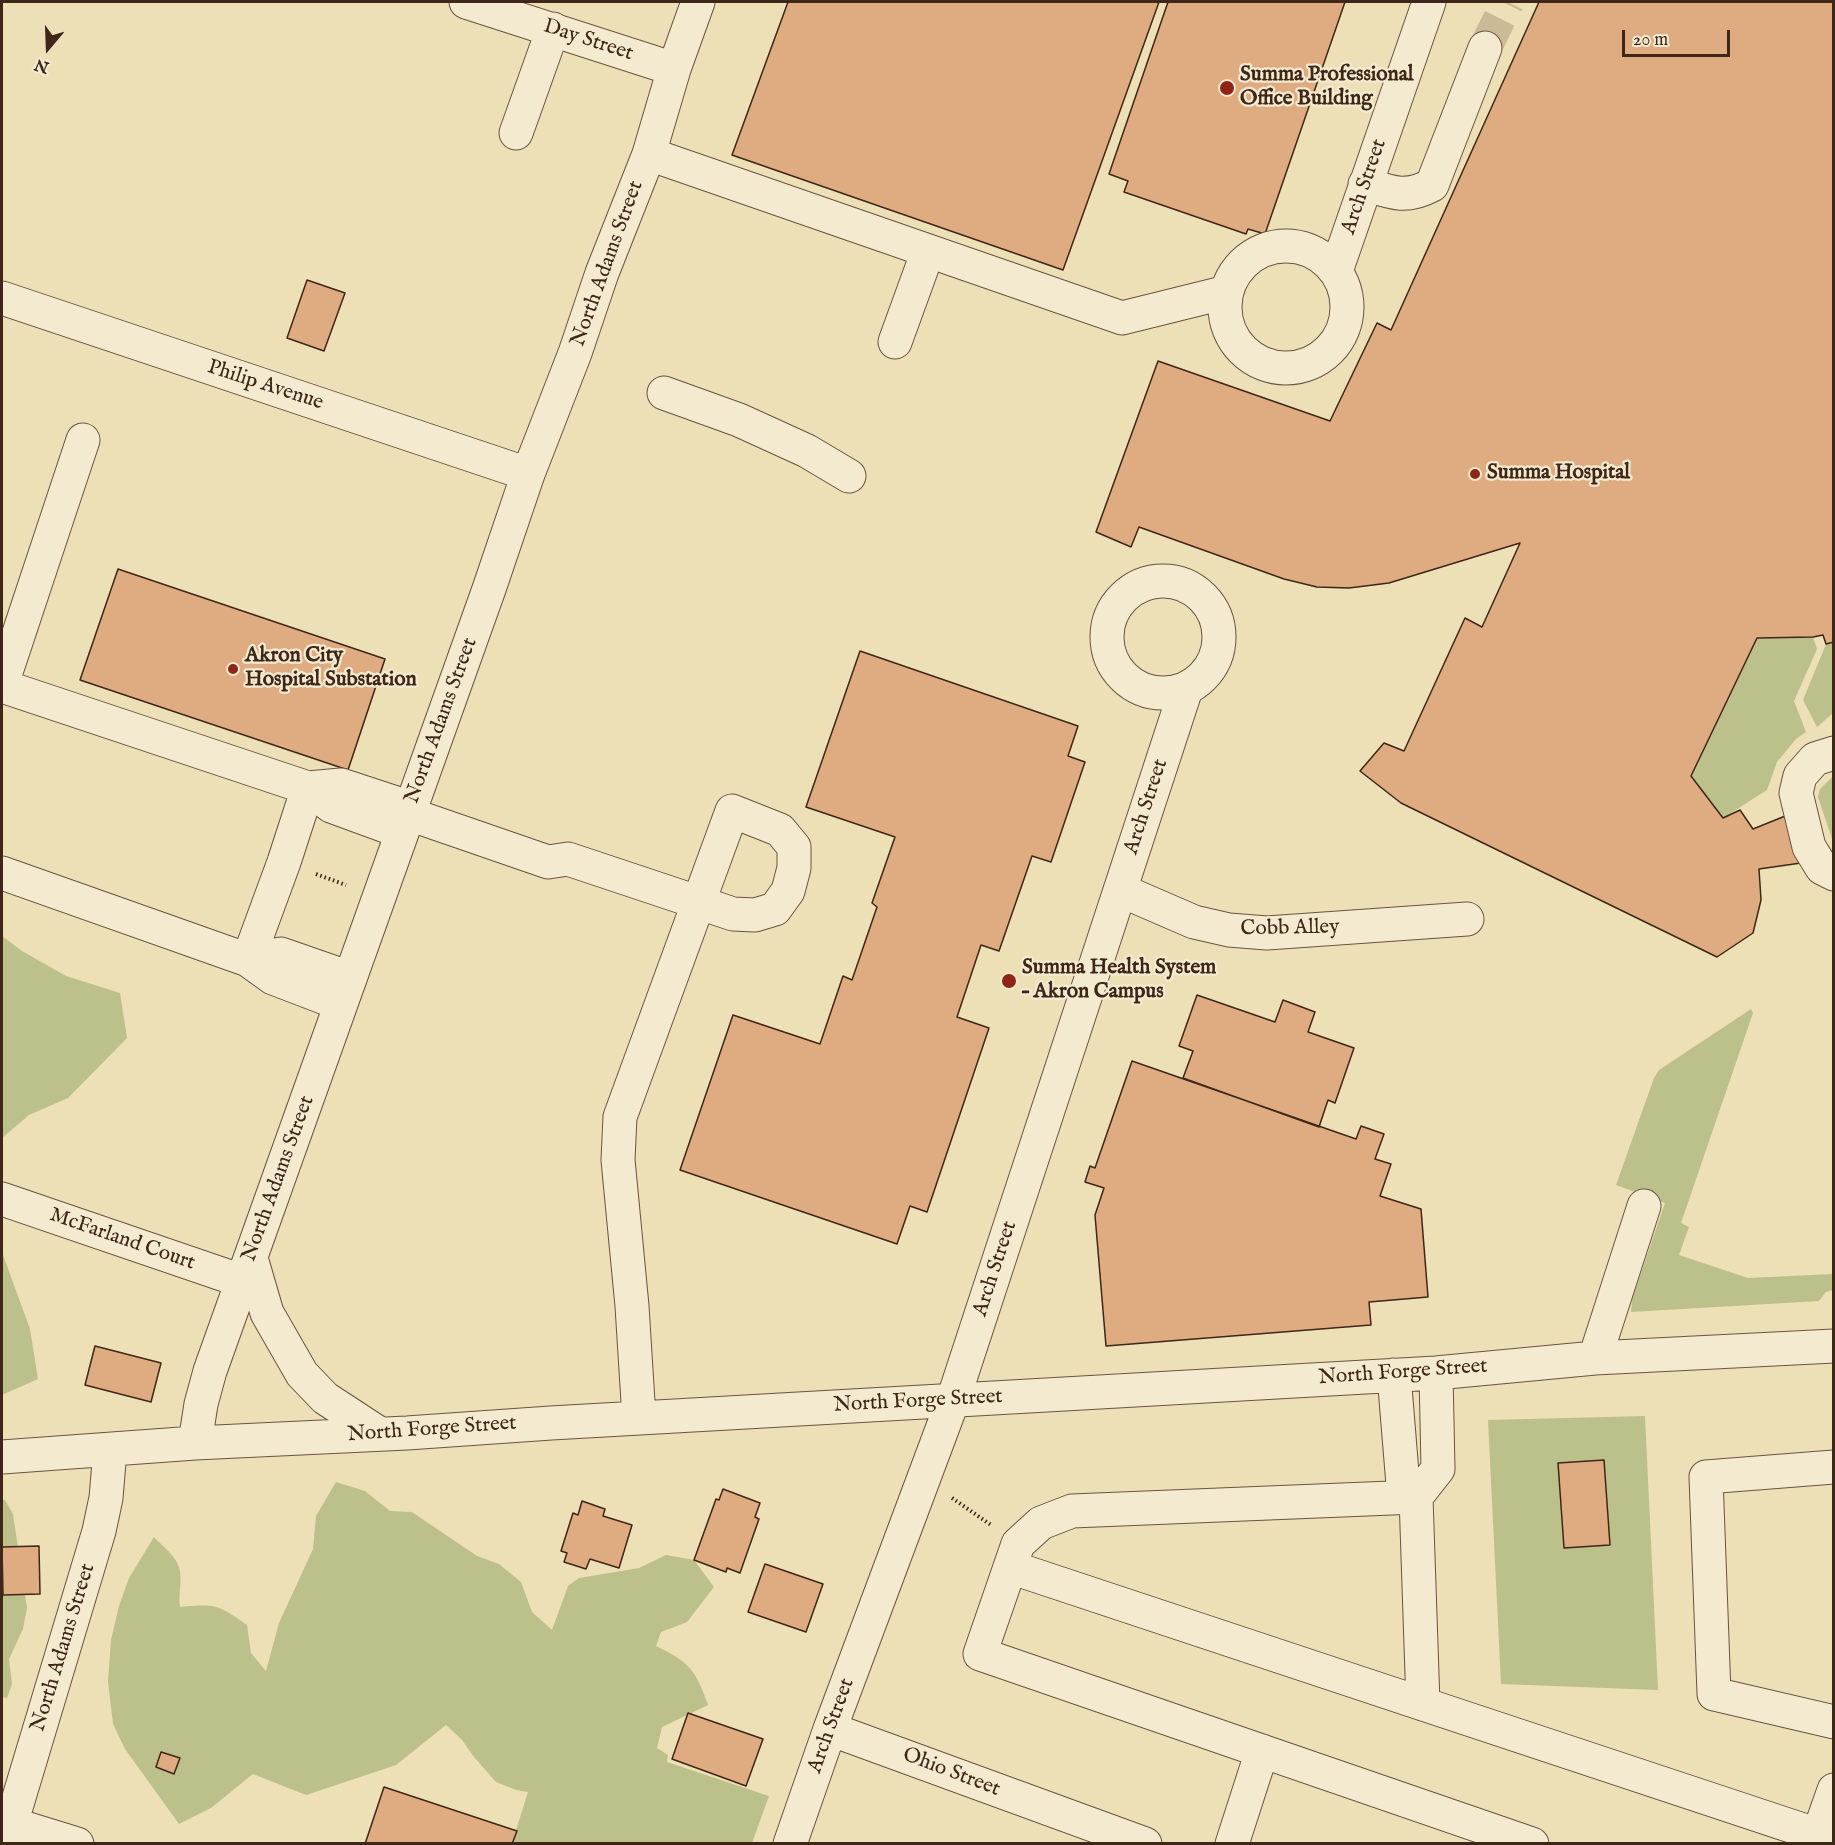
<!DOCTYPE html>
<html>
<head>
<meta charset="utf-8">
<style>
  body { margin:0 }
  #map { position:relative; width:1835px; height:1845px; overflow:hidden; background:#eddfb6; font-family:"IM FELL English",serif }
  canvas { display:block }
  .frame { position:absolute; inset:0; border:3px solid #3e2618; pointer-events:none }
  .north { position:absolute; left:18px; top:18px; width:60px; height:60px; -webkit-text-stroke:4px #f3ead0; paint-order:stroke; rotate:199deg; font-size:16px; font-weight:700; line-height:24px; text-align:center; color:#3e2618 }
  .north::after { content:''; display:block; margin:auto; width:21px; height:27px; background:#3e2618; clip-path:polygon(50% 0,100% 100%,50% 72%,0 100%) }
  .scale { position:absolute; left:1622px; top:30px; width:108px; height:27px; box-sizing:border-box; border:3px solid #3e2618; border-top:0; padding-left:8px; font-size:18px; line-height:21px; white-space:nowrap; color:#3e2618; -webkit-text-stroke:4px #f3ead0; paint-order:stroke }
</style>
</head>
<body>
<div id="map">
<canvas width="1835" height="1845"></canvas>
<div class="frame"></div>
<div class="north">N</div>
<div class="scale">20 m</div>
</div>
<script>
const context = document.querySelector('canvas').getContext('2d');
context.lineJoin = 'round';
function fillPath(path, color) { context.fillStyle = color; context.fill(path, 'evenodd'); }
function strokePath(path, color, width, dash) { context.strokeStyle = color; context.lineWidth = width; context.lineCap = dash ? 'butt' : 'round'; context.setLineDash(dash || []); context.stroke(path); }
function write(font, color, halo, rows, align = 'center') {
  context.font = font + ' "IM FELL English",serif'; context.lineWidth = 4.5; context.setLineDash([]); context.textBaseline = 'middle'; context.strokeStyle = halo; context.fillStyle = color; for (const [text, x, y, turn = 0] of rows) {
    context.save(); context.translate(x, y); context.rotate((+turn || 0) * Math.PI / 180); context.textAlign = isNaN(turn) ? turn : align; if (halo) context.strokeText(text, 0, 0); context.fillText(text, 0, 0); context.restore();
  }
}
const green = new Path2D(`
  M 1813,637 L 1817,649 L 1794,701 L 1806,732 L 1796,739 L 1777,762 L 1767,790 L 1723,818 L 1691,776 L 1757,638 Z
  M 1833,642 L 1833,713 L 1817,727 L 1803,700 L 1826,644 Z
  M 1833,776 L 1834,776 L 1833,842 L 1818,797 L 1820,789 Z
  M 2,936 L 22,951 L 66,976 L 120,993 L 127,1038 L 68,1098 L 29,1115 L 2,1138 Z
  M 1751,1009 L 1753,1013 L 1681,1223 L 1689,1227 L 1679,1255 L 1748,1278 L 1833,1274 L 1833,1290 L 1826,1292 L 1819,1301 L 1631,1312 L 1632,1299 L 1665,1203 L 1616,1185 L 1654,1078 L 1659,1070 Z
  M 2,1252 L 30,1329 L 38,1379 L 2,1395 Z
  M 1645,1416 L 1658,1690 L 1501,1684 L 1488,1420 Z
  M 336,1482 L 365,1491 L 390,1511 L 412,1512 L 477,1556 L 499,1564 L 521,1582 L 532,1612 L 552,1630 L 568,1586 L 579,1578 L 639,1568 L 666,1555 L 694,1560 L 714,1587 L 687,1622 L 661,1632 L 656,1646 C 690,1662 696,1671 708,1705 L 662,1727 L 657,1748 L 668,1755 L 667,1762 L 769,1796 L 752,1843 L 512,1843 L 528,1792 L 516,1790 L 496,1782 L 474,1757 L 462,1740 L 446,1725 L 396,1765 L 306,1795 L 253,1774 L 211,1808 L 179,1824 L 125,1749 L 113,1724 L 108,1682 L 111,1640 L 119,1606 L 129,1578 L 154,1537 C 163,1547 179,1558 180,1572 C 182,1584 178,1595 180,1607 C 217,1604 217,1604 247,1625 L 251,1653 L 266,1671 L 279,1623 L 313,1549 L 316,1516 Z
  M 2,1500 L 5,1500 L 13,1514 L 27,1608 L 23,1629 L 9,1659 L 12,1684 L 7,1698 L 2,1697 Z`);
const building = new Path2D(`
  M 788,2 L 1159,2 L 1063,270 L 732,155 Z
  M 1168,2 L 1345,2 L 1265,234 L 1248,229 L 1246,234 L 1124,192 L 1128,181 L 1109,174 Z
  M 1539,2 L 1834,2 L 1834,642 L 1826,644 L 1823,635 L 1813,637 L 1757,638 L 1691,776 L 1723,818 L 1740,810 L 1753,829 L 1805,808 L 1822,860 L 1759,869 L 1761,900 L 1753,933 L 1717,957 L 1401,803 L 1360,771 L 1384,743 L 1404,751 L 1465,618 L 1482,627 L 1520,543 L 1389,583 L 1349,588 L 1317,587 L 1284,579 L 1139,527 L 1131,547 L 1096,532 L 1158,361 L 1330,421 L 1377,323 L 1391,330 Z
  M 307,280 L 345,293 L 324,351 L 287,338 Z
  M 118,569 L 385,659 L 348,770 L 80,680 Z
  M 860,651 L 1078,726 L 1068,756 L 1085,762 L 1051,862 L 1032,856 L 999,951 L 981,945 L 957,1017 L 989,1028 L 927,1212 L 910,1206 L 897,1244 L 680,1170 L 733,1015 L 820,1044 L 843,976 L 852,980 L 877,907 L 872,903 L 895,837 L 806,807 Z
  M 1197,995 L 1275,1022 L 1283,1000 L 1315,1012 L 1308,1032 L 1354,1048 L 1335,1103 L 1328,1100 L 1319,1127 L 1183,1078 L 1193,1051 L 1179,1046 Z
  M 1132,1061 L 1356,1139 L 1361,1126 L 1384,1134 L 1375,1159 L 1391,1164 L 1380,1196 L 1421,1209 L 1428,1297 L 1369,1302 L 1371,1325 L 1106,1346 L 1095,1215 L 1104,1188 L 1085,1182 L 1090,1166 L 1095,1168 Z
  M 95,1346 L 161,1363 L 151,1402 L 85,1385 Z
  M 1604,1460 L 1610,1545 L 1564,1548 L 1558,1463 Z
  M 723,1489 L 760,1503 L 755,1517 L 759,1519 L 740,1573 L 727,1568 L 726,1572 L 694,1560 L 716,1499 L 719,1500 Z
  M 582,1501 L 605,1509 L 603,1516 L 632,1525 L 619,1568 L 590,1559 L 586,1569 L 564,1562 L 567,1553 L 561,1551 L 573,1513 L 578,1515 Z
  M 39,1546 L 40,1594 L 3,1595 L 2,1547 Z
  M 765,1564 L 823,1584 L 806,1632 L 748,1612 Z
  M 688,1713 L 763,1739 L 746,1786 L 672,1759 Z
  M 161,1752 L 180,1758 L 174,1774 L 156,1767 Z
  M 384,1787 L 517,1831 L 512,1844 L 365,1844 Z`);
const minorTunnel = new Path2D(`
  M 1485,48 L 1508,2`);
const path = new Path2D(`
  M 316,874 L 346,885
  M 952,1498 L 991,1525`);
const minor = new Path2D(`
  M 466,2 L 674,69
  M 516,133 L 553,29
  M 649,154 L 1122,318 L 1227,292
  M 1365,184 C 1392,193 1406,199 1432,185 L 1485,48
  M1225 307a61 61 0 1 1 122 0a61 61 0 1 1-122 0Z
  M 1336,271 L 1429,2
  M 2,298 L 528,474
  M 895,342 L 928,251
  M 664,393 L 739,420 L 807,451 L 849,476
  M1107 637a56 56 0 1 1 112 0a56 56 0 1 1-112 0Z
  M 2,684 L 83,440
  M 2,686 L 308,788 L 284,862 L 248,960 L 2,873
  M 1834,753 L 1815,759 L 1800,776 L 1796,793 L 1809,847 L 1822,868 L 1834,874
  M 409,814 L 548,862 L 568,859 L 733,914 L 755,915 L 775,909 L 788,891 L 794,868 L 794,847 L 780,830 L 732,811 L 620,1117 L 618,1160 L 632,1306 L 639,1418
  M 402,832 L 331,806 L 308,788 L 341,785 L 411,808
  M 1120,890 L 1194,922 L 1229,930 L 1267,933 L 1467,919
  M 341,1004 L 273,978 L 248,960 L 281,954 L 350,978
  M 2,1199 L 242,1281
  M 251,1258 L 267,1313 L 302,1374 L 325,1398 L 380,1434
  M 1595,1358 L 1644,1206
  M 1394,1375 L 1403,1485 L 1416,1497
  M 195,1443 L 201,1404 L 210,1371 L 489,589 L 528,474 L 575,353 L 602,273 L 649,154 L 674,69 L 698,2
  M 2,1457 L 195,1443 L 407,1433 L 551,1423 L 1436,1373 L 1595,1358 L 1834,1346
  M 1834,1467 L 1706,1477 L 1714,1694 L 1834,1722
  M 1416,1497 L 1072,1511 L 1041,1523 L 1018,1544 L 980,1654 L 1532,1844
  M 1010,1567 L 1818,1835
  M 1423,1704 L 1416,1497 L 1438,1469 L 1436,1373
  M 830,1729 L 1145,1844
  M 12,1824 L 77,1844
  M 5,1844 L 99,1531 L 106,1498 L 110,1450
  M 790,1844 L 830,1729 L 953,1400 L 1186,689
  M 1232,1844 L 1262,1751
  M 1815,1844 L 1834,1790`);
const markers = [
  [1227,88,8,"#8f2418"],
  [1475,474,6,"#8f2418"],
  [233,669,6,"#8f2418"],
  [1009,981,8,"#8f2418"]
];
const streetNames = [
  ["Day Street",588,41,18],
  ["Arch Street",1365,187,-71],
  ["North Adams Street",608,264,-70],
  ["Philip Avenue",265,386,18],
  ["North Adams Street",442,721,-70],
  ["Arch Street",1147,807,-72],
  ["Cobb Alley",1290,929,-1],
  ["North Adams Street",279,1179,-70],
  ["McFarland Court",122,1240,19],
  ["Arch Street",996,1269,-72],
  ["North Forge Street",1403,1373,-4],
  ["North Forge Street",918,1402,-3],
  ["North Forge Street",432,1430,-4],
  ["North Adams Street",64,1648,-73],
  ["Arch Street",832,1726,-70],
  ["Ohio Street",951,1773,21]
];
const poiNames = [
  ["Summa Professional",1240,76],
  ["Office Building",1240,100],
  ["Summa Hospital",1487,474],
  ["Akron City",245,657],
  ["Hospital Substation",245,681],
  ["Summa Health System",1022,969],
  ["– Akron Campus",1022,993]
];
fillPath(green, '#bcc18b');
fillPath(building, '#dfab81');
strokePath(building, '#3e2618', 1.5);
strokePath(minorTunnel, '#caba96', 33, [33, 16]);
strokePath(minor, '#6a5440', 35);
strokePath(path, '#3e2618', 4, [1.5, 3]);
strokePath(minor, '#f3ead0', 33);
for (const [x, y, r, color] of markers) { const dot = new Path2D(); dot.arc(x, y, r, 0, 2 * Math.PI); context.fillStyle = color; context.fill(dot); strokePath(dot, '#f3ead0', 2); }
write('21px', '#3e2618', '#f3ead0', streetNames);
write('bold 21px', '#3e2618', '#f3ead0', poiNames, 'left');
</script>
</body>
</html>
